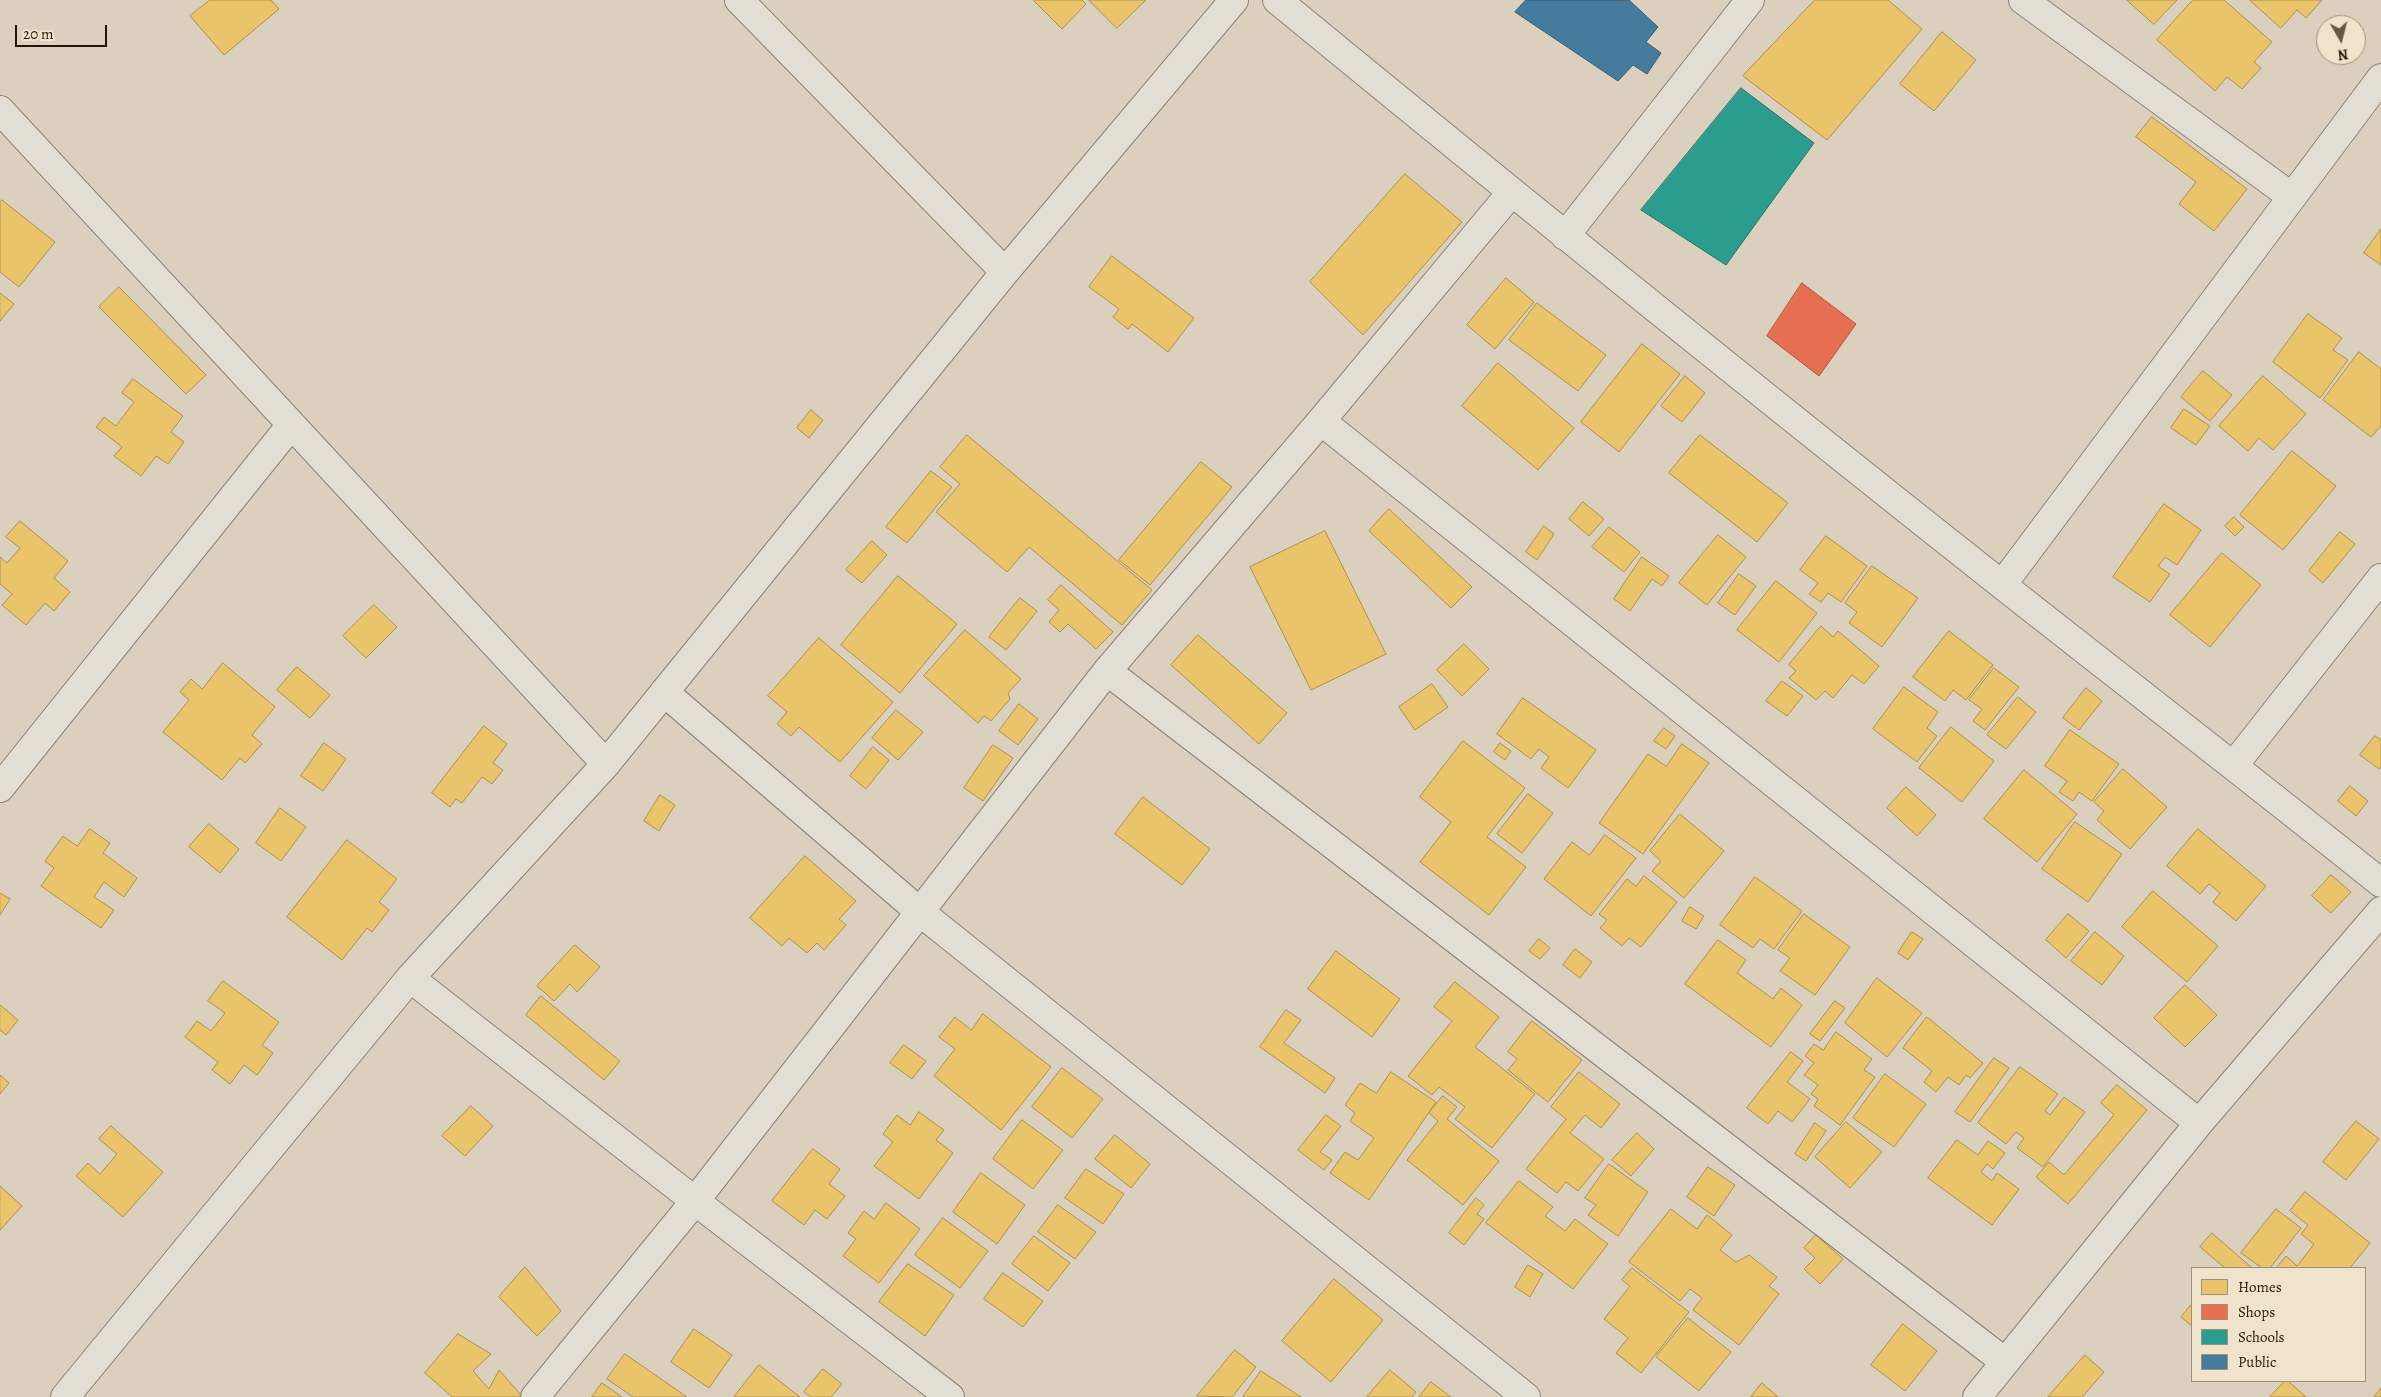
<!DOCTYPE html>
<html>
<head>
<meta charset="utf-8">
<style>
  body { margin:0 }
  #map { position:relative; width:2381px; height:1397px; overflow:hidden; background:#dbd0be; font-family:Alegreya,serif }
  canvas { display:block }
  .legend { position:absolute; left:2191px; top:1267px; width:175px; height:115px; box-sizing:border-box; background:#f0e3cc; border:1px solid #9f907c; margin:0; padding:6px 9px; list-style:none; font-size:15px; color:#261405 }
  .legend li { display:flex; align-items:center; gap:10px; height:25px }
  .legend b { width:25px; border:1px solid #9f907c }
  .north { position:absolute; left:2316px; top:15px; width:50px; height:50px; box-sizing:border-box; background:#f0e3cc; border:1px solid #9f907c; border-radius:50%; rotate:172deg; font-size:14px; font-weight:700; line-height:20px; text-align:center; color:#261405 }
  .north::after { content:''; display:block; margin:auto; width:18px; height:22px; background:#655646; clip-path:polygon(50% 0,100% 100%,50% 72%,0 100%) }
  .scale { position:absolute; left:15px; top:25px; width:92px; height:22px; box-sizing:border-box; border:2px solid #261405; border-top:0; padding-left:6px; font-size:15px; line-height:18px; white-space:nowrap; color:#261405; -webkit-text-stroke:4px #f0e3cc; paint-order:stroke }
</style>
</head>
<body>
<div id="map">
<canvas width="2381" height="1397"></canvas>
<ul class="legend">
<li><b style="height:14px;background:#e9c46a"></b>Homes</li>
<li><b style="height:14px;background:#e76f51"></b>Shops</li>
<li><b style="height:14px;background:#2a9d8f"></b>Schools</li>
<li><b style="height:14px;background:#457b9d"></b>Public</li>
</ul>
<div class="north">N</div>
<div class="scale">20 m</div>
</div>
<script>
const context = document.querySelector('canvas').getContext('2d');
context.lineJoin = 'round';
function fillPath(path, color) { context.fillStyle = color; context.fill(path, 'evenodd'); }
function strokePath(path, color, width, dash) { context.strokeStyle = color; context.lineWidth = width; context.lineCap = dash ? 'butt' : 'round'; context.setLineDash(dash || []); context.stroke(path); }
const homes = new Path2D(`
  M 210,0 L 271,0 L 279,9 L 224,55 L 190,16 Z
  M 1035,0 L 1082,0 L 1086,4 L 1062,29 L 1034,1 Z
  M 1089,0 L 1146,0 L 1117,28 Z
  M 1815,0 L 1888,0 L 1922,29 L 1827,140 L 1743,76 Z
  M 2127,0 L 2177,0 L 2154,24 Z
  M 2193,0 L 2224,0 L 2272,42 L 2254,62 L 2261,68 L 2242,89 L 2227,77 L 2215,91 L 2157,40 Z
  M 2250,0 L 2322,0 L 2306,18 L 2297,10 L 2281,28 Z
  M 1942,32 L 1976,60 L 1934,111 L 1900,84 Z
  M 2152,117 L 2247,189 L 2214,231 L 2179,204 L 2196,182 L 2136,137 Z
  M 1405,174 L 1462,222 L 1363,335 L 1310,282 Z
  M 2,200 L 55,242 L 19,287 L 0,272 L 0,202 Z
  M 2381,229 L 2381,265 L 2364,253 Z
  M 1112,256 L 1194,318 L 1168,352 L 1132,324 L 1128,329 L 1113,317 L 1119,309 L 1089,287 Z
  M 1506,278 L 1534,302 L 1495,349 L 1467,325 Z
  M 119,287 L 206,375 L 186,394 L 99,307 Z
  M 0,293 L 14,304 L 0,321 Z
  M 1537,303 L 1606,355 L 1578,391 L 1509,340 Z
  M 2308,314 L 2342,338 L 2333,350 L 2348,360 L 2320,398 L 2273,362 Z
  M 1642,344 L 1680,374 L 1619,452 L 1581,422 Z
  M 2359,352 L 2381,369 L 2381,426 L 2371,437 L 2323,400 Z
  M 1498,363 L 1574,428 L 1538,470 L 1462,406 Z
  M 2203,371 L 2232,395 L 2210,421 L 2181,397 Z
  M 1685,376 L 1705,393 L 1682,422 L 1661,406 Z
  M 2263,376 L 2306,414 L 2273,450 L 2259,438 L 2248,451 L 2219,426 Z
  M 133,379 L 183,416 L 171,432 L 184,442 L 168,464 L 156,456 L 141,476 L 114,456 L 122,447 L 96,427 L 104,417 L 116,426 L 134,402 L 122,393 Z
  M 2184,409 L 2210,426 L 2196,445 L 2171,428 Z
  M 811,410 L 823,420 L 809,438 L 797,428 Z
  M 967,435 L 1152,590 L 1122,625 L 1029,547 L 1007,572 L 936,512 L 960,484 L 940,467 Z
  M 1700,435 L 1788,503 L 1757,542 L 1669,473 Z
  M 2292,451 L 2336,486 L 2283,550 L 2240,515 Z
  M 1201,462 L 1232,487 L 1150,585 L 1119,560 Z
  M 931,471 L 952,487 L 907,543 L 886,527 Z
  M 1583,502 L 1604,519 L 1589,536 L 1569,519 Z
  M 2164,504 L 2201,530 L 2177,565 L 2165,557 L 2158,566 L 2170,574 L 2150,602 L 2113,577 Z
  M 1389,509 L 1472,587 L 1451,608 L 1369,531 Z
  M 2234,517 L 2244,527 L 2235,536 L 2225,526 Z
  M 20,521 L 68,561 L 54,578 L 70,592 L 54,611 L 45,603 L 26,625 L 2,605 L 12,594 L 0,584 L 0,557 L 7,563 L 20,548 L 6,537 Z
  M 1544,526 L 1554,534 L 1537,560 L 1526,552 Z
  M 1609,527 L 1640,552 L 1624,572 L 1592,547 Z
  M 1325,531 L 1386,654 L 1311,690 L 1250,567 Z
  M 2340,532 L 2355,544 L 2323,583 L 2309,571 Z
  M 1718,535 L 1746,557 L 1707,605 L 1679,583 Z
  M 1826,536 L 1867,566 L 1841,602 L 1828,593 L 1821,602 L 1809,594 L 1818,583 L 1800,570 Z
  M 872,541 L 887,555 L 862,583 L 846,570 Z
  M 2222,553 L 2261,585 L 2210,647 L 2170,615 Z
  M 1642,557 L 1669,576 L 1662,586 L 1652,579 L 1630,611 L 1614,599 Z
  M 1872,566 L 1918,598 L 1882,647 L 1849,623 L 1857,612 L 1845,603 Z
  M 1739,574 L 1756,586 L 1735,615 L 1718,603 Z
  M 898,576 L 957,624 L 900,693 L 841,645 Z
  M 1776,581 L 1817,613 L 1779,662 L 1737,630 Z
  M 1061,585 L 1113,632 L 1096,649 L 1068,624 L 1060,632 L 1049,622 L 1059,610 L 1048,600 Z
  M 1020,598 L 1037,611 L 1006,650 L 989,637 Z
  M 374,605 L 397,627 L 366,658 L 343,636 Z
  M 1821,626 L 1833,637 L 1838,631 L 1879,666 L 1864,684 L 1852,675 L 1833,698 L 1825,691 L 1816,700 L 1789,678 L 1796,671 L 1789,665 Z
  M 965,630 L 1021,679 L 1008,693 L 1010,699 L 991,721 L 984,716 L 978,723 L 924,676 Z
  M 1949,631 L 1993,665 L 1966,700 L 1953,690 L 1945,701 L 1913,677 Z
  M 1198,635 L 1287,713 L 1259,744 L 1171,665 Z
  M 819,638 L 893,702 L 840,762 L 799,727 L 791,736 L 777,724 L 787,712 L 768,696 Z
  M 1464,644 L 1489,669 L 1462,696 L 1437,670 Z
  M 223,663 L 275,707 L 252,735 L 262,744 L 245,763 L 240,758 L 222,780 L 163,732 L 189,700 L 180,692 L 191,679 L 202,689 Z
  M 297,667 L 330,695 L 310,718 L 277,690 Z
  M 1994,668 L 2019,687 L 1985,730 L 1973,721 L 1982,709 L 1969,700 Z
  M 1782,681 L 1803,696 L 1787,716 L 1766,701 Z
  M 1432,684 L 1448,707 L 1415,730 L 1399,707 Z
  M 1904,687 L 1938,712 L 1927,728 L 1937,736 L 1917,762 L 1873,729 Z
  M 2086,688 L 2102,701 L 2079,730 L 2063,718 Z
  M 2018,697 L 2036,712 L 2006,749 L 1987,735 Z
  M 1523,698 L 1596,750 L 1568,788 L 1541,768 L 1549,757 L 1539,749 L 1531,759 L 1497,734 Z
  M 1019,704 L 1038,719 L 1018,745 L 999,731 Z
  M 896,710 L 923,732 L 898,760 L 872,738 Z
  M 484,726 L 507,744 L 493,763 L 503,770 L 492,784 L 482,777 L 462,803 L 456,799 L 450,807 L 432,793 Z
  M 1951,727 L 1994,761 L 1962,802 L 1919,768 Z
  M 1664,728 L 1675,736 L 1666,749 L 1654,741 Z
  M 2070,730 L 2119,764 L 2092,801 L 2079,792 L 2073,801 L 2059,792 L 2067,781 L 2045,766 Z
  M 2375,736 L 2381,740 L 2381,766 L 2379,769 L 2360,755 Z
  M 1463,741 L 1525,788 L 1487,837 L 1526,867 L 1489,915 L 1420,862 L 1451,822 L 1420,797 Z
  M 324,743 L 346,759 L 323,791 L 301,776 Z
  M 1500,743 L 1511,751 L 1505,760 L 1494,752 Z
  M 1682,744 L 1709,763 L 1643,854 L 1599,823 L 1648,754 L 1666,766 Z
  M 993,745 L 1013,758 L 983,801 L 964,788 Z
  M 873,747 L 889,760 L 866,789 L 850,776 Z
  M 2123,769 L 2167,807 L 2130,849 L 2097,820 L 2104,811 L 2094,802 Z
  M 2024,770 L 2077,814 L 2037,862 L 1984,819 Z
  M 2350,786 L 2368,801 L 2356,816 L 2338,801 Z
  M 1906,787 L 1936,815 L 1917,836 L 1887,808 Z
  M 1528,794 L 1553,813 L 1522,853 L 1497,834 Z
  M 660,795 L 675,805 L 659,831 L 644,821 Z
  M 1143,797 L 1210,849 L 1182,885 L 1115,834 Z
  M 280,808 L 306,827 L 281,861 L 256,843 Z
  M 1680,814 L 1724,851 L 1684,898 L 1652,871 L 1661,861 L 1650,851 Z
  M 2075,822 L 2122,854 L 2088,902 L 2042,869 Z
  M 209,824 L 239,849 L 220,873 L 189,847 Z
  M 90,829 L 110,843 L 103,853 L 137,878 L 124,897 L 104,882 L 94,897 L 114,910 L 101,928 L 41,886 L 54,868 L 45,861 L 63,836 L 77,846 Z
  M 2198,829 L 2266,886 L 2236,921 L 2213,902 L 2220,893 L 2209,884 L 2200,894 L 2167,866 Z
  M 1605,835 L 1636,858 L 1591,916 L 1544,879 L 1572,842 L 1589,855 Z
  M 347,840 L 397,879 L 379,902 L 389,910 L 372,932 L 367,928 L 342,960 L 287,917 Z
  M 805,856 L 856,901 L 839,919 L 846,925 L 824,950 L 817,943 L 807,953 L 789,938 L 782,946 L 750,918 Z
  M 2331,875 L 2351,892 L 2331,913 L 2312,896 Z
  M 1644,876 L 1677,902 L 1641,947 L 1629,938 L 1622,946 L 1600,928 L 1607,920 L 1599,914 L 1627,879 L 1636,886 Z
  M 1755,877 L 1802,911 L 1774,949 L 1760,939 L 1753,948 L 1720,925 Z
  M 2153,891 L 2218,946 L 2187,982 L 2122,927 Z
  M 0,893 L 10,899 L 0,915 Z
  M 1690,907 L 1704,916 L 1696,929 L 1682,921 Z
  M 1804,914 L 1850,947 L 1815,995 L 1780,971 L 1790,958 L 1778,950 Z
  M 2068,914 L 2089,931 L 2066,958 L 2046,940 Z
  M 1912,932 L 1923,939 L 1908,960 L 1898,953 Z
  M 2095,932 L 2124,956 L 2102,985 L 2071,961 Z
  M 1539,939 L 1550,948 L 1540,959 L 1529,951 Z
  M 1718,940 L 1746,960 L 1737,973 L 1773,999 L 1781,988 L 1802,1005 L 1771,1047 L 1685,984 Z
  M 575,945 L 600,967 L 577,992 L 570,984 L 554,1001 L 537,986 Z
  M 1575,949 L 1592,962 L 1580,978 L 1563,965 Z
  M 1336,951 L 1400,999 L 1372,1037 L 1308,989 Z
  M 1877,978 L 1922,1013 L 1887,1057 L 1845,1023 Z
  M 223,981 L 279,1022 L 262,1045 L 273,1053 L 257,1075 L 244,1065 L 230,1084 L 212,1070 L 218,1062 L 185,1037 L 197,1021 L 211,1031 L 225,1013 L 208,1001 Z
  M 1455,982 L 1499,1017 L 1475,1047 L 1535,1094 L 1492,1148 L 1455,1119 L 1465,1107 L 1439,1087 L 1432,1095 L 1408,1076 L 1452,1021 L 1434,1007 Z
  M 2185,985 L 2217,1015 L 2185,1047 L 2154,1018 Z
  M 541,996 L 620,1061 L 604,1080 L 526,1015 Z
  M 1835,1001 L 1845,1008 L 1820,1041 L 1810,1034 Z
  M 0,1005 L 18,1020 L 6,1035 L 0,1030 Z
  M 1286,1010 L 1301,1020 L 1284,1043 L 1335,1078 L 1325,1093 L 1260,1047 Z
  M 983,1014 L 1051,1067 L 1001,1130 L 934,1076 L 955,1049 L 939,1037 L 955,1017 L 971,1030 Z
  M 1927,1017 L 1983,1063 L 1970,1078 L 1966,1075 L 1959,1085 L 1948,1077 L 1936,1092 L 1924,1082 L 1932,1071 L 1903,1048 Z
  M 1532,1021 L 1582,1060 L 1548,1102 L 1508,1070 L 1517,1059 L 1508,1052 Z
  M 1836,1032 L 1872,1059 L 1864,1070 L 1875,1077 L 1840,1125 L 1814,1106 L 1818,1099 L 1811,1094 L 1818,1085 L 1804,1075 L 1814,1063 L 1805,1056 L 1814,1044 L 1823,1050 Z
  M 904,1045 L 926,1061 L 912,1079 L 890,1063 Z
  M 1791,1052 L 1803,1061 L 1787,1082 L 1810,1099 L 1792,1122 L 1778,1111 L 1768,1124 L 1747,1108 Z
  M 1994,1058 L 2009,1068 L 1970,1122 L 1955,1112 Z
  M 2020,1067 L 2058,1094 L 2045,1111 L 2050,1115 L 2064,1097 L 2085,1112 L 2043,1167 L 2017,1148 L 2024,1138 L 2016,1132 L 2006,1144 L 1978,1123 Z
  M 1062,1068 L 1103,1099 L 1072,1138 L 1032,1107 Z
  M 1391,1072 L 1436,1102 L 1369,1200 L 1330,1173 L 1345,1152 L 1358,1160 L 1374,1138 L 1350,1121 L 1355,1113 L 1345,1105 L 1360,1083 L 1376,1093 Z
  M 1579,1072 L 1620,1104 L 1601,1128 L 1585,1115 L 1570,1133 L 1604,1159 L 1578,1191 L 1566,1182 L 1557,1193 L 1526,1169 L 1566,1119 L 1551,1107 Z
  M 1885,1074 L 1926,1104 L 1894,1147 L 1853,1118 Z
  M 0,1075 L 9,1083 L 0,1094 Z
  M 2117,1085 L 2147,1110 L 2068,1204 L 2036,1177 L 2049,1162 L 2064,1175 L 2114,1115 L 2101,1103 Z
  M 1443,1096 L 1457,1107 L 1447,1119 L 1499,1161 L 1463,1205 L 1407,1160 L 1438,1121 L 1429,1113 Z
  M 471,1106 L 493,1126 L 465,1156 L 442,1136 Z
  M 919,1112 L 944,1130 L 936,1140 L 953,1153 L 919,1199 L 874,1166 L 893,1142 L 883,1134 L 897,1115 L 910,1125 Z
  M 1326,1115 L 1341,1126 L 1320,1152 L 1332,1160 L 1324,1170 L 1298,1150 Z
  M 1022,1120 L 1063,1150 L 1033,1189 L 993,1159 Z
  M 2356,1121 L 2379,1139 L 2346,1180 L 2323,1162 Z
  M 1846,1122 L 1882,1152 L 1850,1188 L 1815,1157 Z
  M 1815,1123 L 1826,1131 L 1806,1161 L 1795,1154 Z
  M 111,1126 L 163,1172 L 123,1217 L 76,1176 L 88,1163 L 100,1174 L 117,1154 L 99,1139 Z
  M 1637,1133 L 1654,1149 L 1631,1176 L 1612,1160 Z
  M 1115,1135 L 1150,1164 L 1131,1188 L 1095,1159 Z
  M 1957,1140 L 1978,1155 L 1988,1141 L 2005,1153 L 1993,1169 L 1987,1164 L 1981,1172 L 1992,1181 L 1997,1173 L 2019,1189 L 1992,1225 L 1928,1178 Z
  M 813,1149 L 840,1169 L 829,1184 L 845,1196 L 827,1219 L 815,1210 L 804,1225 L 772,1201 Z
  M 1609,1164 L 1648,1192 L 1618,1236 L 1588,1215 L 1596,1205 L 1585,1198 Z
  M 1708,1167 L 1735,1185 L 1714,1216 L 1687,1197 Z
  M 1086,1169 L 1124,1194 L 1103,1224 L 1065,1198 Z
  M 981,1173 L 1025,1205 L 997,1244 L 953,1212 Z
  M 1519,1181 L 1553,1207 L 1545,1216 L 1565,1231 L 1575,1219 L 1608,1244 L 1573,1289 L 1486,1223 Z
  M 0,1186 L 22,1206 L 0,1230 Z
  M 2305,1192 L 2370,1243 L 2350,1268 L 2276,1268 L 2286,1256 L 2297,1266 L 2314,1244 L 2301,1234 L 2308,1225 L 2290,1211 Z
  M 1476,1198 L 1484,1205 L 1477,1214 L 1484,1219 L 1464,1245 L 1449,1233 Z
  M 886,1203 L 920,1229 L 879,1283 L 843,1256 L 856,1239 L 848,1233 L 864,1211 L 874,1219 Z
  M 1058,1205 L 1096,1232 L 1075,1259 L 1038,1232 Z
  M 1671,1209 L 1697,1229 L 1707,1215 L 1732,1235 L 1720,1250 L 1736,1262 L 1749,1255 L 1777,1277 L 1769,1286 L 1779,1294 L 1739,1345 L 1693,1310 L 1702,1298 L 1690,1289 L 1680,1301 L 1629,1262 Z
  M 2276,1209 L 2301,1228 L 2270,1268 L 2262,1268 L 2241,1253 Z
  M 943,1218 L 988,1251 L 960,1288 L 915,1255 Z
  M 2212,1233 L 2252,1268 L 2225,1268 L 2200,1247 Z
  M 1816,1235 L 1843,1259 L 1820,1284 L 1804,1269 L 1815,1258 L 1804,1248 Z
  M 1034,1236 L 1070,1263 L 1048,1291 L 1012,1264 Z
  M 908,1264 L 954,1295 L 925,1336 L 879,1302 Z
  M 1528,1265 L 1543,1274 L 1530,1297 L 1515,1287 Z
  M 525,1267 L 561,1311 L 537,1336 L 499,1297 Z
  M 1632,1268 L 1689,1312 L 1641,1373 L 1616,1353 L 1628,1338 L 1604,1319 L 1630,1286 L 1622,1280 Z
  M 1003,1273 L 1043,1301 L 1023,1327 L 984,1299 Z
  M 1334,1279 L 1383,1320 L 1331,1382 L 1282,1341 Z
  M 2192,1304 L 2192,1326 L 2181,1317 Z
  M 1688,1318 L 1731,1352 L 1699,1391 L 1656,1357 Z
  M 1903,1324 L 1937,1351 L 1905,1391 L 1871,1365 Z
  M 694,1329 L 732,1355 L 709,1388 L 671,1362 Z
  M 458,1334 L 491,1354 L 473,1371 L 489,1389 L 499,1370 L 521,1395 L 519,1397 L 452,1397 L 425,1373 Z
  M 1235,1350 L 1256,1367 L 1232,1397 L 1197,1396 Z
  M 625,1354 L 687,1397 L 633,1397 L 607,1379 Z
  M 2085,1355 L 2104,1372 L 2082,1397 L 2048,1397 Z
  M 759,1365 L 800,1397 L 734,1397 Z
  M 823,1369 L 842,1384 L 831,1397 L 811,1397 L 804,1392 Z
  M 1390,1370 L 1416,1392 L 1412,1397 L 1367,1397 Z
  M 1261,1371 L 1301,1397 L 1243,1397 Z
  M 2285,1381 L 2288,1381 L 2306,1397 L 2270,1397 Z
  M 1431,1382 L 1451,1397 L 1419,1397 Z
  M 602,1383 L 622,1397 L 592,1397 Z
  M 1762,1383 L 1778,1397 L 1751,1397 Z
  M 2381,1388 L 2381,1397 L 2374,1397 Z`);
const shops = new Path2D(`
  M 1802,283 L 1856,324 L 1819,376 L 1767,336 Z`);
const schools = new Path2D(`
  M 1741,88 L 1814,143 L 1726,265 L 1641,210 Z`);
const public = new Path2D(`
  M 1526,0 L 1629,0 L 1658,27 L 1646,42 L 1661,53 L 1647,74 L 1633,65 L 1618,81 L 1515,12 Z`);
const minor = new Path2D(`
  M 739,0 L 1005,272
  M 1277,0 C 1517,197 1758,392 2001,584 C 2128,684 2255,782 2381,883
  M 2023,0 L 2292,197
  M 0,110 L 606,764
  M 1565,236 L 1750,0
  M 1321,421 L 2199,1123
  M 2002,585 L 2381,78
  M 1107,671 L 2005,1362
  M 664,692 L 920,912 L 1526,1397
  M 2234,765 L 2381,578
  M 0,788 L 291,425
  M 410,978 L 695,1201 L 950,1397
  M 65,1397 L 410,978 L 606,764 L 1005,272 L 1234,0
  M 535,1397 L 695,1201 L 1107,671 L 1321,421 L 1511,193
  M 1977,1397 L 2199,1123 L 2381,911`);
fillPath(homes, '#e9c46a');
strokePath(homes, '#ae8f4c', 1);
fillPath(shops, '#e76f51');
strokePath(shops, '#ad543a', 1);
fillPath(schools, '#2a9d8f');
strokePath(schools, '#297466', 1);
fillPath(public, '#457b9d');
strokePath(public, '#3c5c6f', 1);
strokePath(minor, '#8b8276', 30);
strokePath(minor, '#e3ded4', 28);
</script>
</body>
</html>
